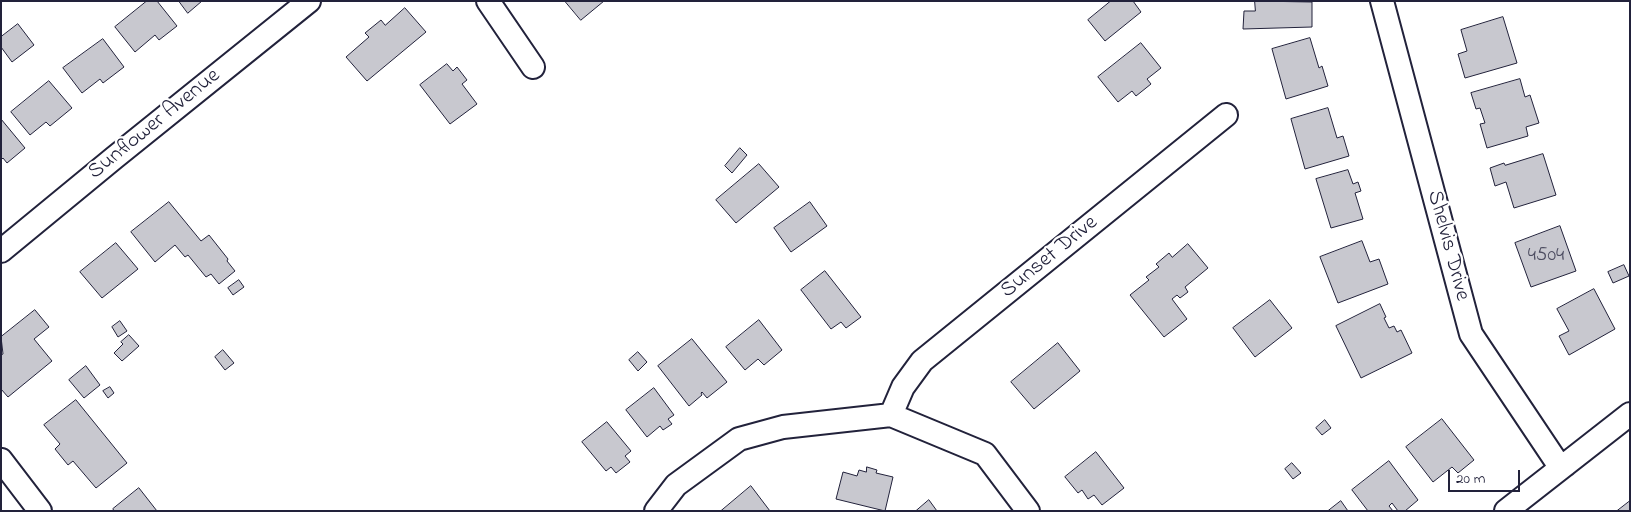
<!DOCTYPE html>
<html>
<head>
<meta charset="utf-8">
<style>
  body { margin:0 }
  #map { position:relative; width:1631px; height:512px; overflow:hidden; background:#fff; font-family:"Indie Flower",sans-serif }
  canvas { display:block }
  .frame { position:absolute; inset:0; border:2px solid #22223b; pointer-events:none }
  .scale { position:absolute; left:1448px; top:470px; width:72px; height:22px; box-sizing:border-box; border:2px solid #22223b; border-top:0; padding-left:6px; font-size:15px; line-height:18px; white-space:nowrap; color:#22223b; -webkit-text-stroke:4px #fff; paint-order:stroke }
</style>
</head>
<body>
<div id="map">
<canvas width="1631" height="512"></canvas>
<div class="frame"></div>
<div class="scale">20 m</div>
</div>
<script>
const context = document.querySelector('canvas').getContext('2d');
context.lineJoin = 'round';
function fillPath(path, color) { context.fillStyle = color; context.fill(path, 'evenodd'); }
function strokePath(path, color, width, dash) { context.strokeStyle = color; context.lineWidth = width; context.lineCap = dash ? 'butt' : 'round'; context.setLineDash(dash || []); context.stroke(path); }
function write(font, color, halo, rows, align = 'center') {
  context.font = font + ' "Indie Flower",sans-serif'; context.lineWidth = 4.5; context.setLineDash([]); context.textBaseline = 'middle'; context.strokeStyle = halo; context.fillStyle = color; for (const [text, x, y, turn = 0] of rows) {
    context.save(); context.translate(x, y); context.rotate((+turn || 0) * Math.PI / 180); context.textAlign = isNaN(turn) ? turn : align; if (halo) context.strokeText(text, 0, 0); context.fillText(text, 0, 0); context.restore();
  }
}
const building = new Path2D(`
  M 147,1 L 157,1 L 177,26 L 159,40 L 155,35 L 135,52 L 115,27 Z
  M 179,1 L 202,1 L 188,13 Z
  M 565,1 L 604,1 L 581,20 Z
  M 1111,1 L 1133,1 L 1141,12 L 1105,41 L 1088,20 Z
  M 1255,1 L 1312,2 L 1312,27 L 1243,29 L 1244,11 L 1255,11 Z
  M 405,8 L 426,32 L 367,81 L 346,57 L 369,37 L 365,33 L 381,20 L 385,25 Z
  M 1503,17 L 1517,63 L 1465,78 L 1458,54 L 1467,51 L 1461,30 Z
  M 18,24 L 34,45 L 12,62 L 1,47 L 1,37 Z
  M 1310,38 L 1319,68 L 1322,66 L 1328,86 L 1286,99 L 1272,49 Z
  M 103,39 L 124,67 L 103,83 L 100,79 L 82,93 L 63,68 Z
  M 1141,43 L 1161,68 L 1147,79 L 1151,84 L 1136,96 L 1132,91 L 1118,102 L 1098,77 Z
  M 447,64 L 453,71 L 457,67 L 467,80 L 462,84 L 477,104 L 450,124 L 420,85 Z
  M 1520,79 L 1525,97 L 1530,95 L 1539,123 L 1526,127 L 1528,136 L 1487,148 L 1480,124 L 1485,123 L 1480,108 L 1476,109 L 1471,93 Z
  M 49,81 L 72,108 L 50,126 L 46,122 L 30,135 L 11,112 Z
  M 1328,108 L 1337,138 L 1343,136 L 1349,156 L 1305,169 L 1291,119 Z
  M 1,119 L 25,148 L 7,163 L 3,158 L 1,160 Z
  M 740,148 L 747,155 L 732,173 L 725,166 Z
  M 1543,154 L 1556,195 L 1514,208 L 1506,182 L 1495,186 L 1490,168 L 1504,163 L 1505,165 Z
  M 759,164 L 779,187 L 736,223 L 716,200 Z
  M 1348,170 L 1353,184 L 1358,182 L 1361,191 L 1355,193 L 1363,219 L 1331,228 L 1316,179 Z
  M 169,202 L 201,241 L 209,235 L 228,259 L 227,261 L 235,271 L 219,284 L 211,274 L 206,277 L 188,255 L 185,257 L 175,245 L 155,262 L 131,232 Z
  M 810,202 L 827,226 L 791,252 L 774,228 Z
  M 1560,226 L 1576,271 L 1531,287 L 1515,243 Z
  M 1362,241 L 1370,262 L 1379,259 L 1388,284 L 1338,303 L 1320,257 Z
  M 116,243 L 138,269 L 102,298 L 80,272 Z
  M 1188,244 L 1208,268 L 1185,287 L 1188,292 L 1180,298 L 1177,295 L 1172,299 L 1187,319 L 1164,337 L 1130,295 L 1149,280 L 1146,277 L 1159,267 L 1156,264 L 1169,253 L 1172,257 Z
  M 1624,265 L 1629,276 L 1613,283 L 1608,272 Z
  M 825,271 L 861,317 L 846,328 L 841,322 L 831,329 L 801,290 Z
  M 239,280 L 244,287 L 233,295 L 228,288 Z
  M 1594,289 L 1615,329 L 1569,355 L 1559,336 L 1569,331 L 1557,309 Z
  M 1270,300 L 1292,328 L 1255,357 L 1233,328 Z
  M 1380,304 L 1386,317 L 1384,318 L 1389,328 L 1394,326 L 1397,332 L 1401,330 L 1412,353 L 1361,378 L 1336,326 Z
  M 35,310 L 49,327 L 34,339 L 52,361 L 8,397 L 1,389 L 1,355 L 3,354 L 1,337 Z
  M 759,320 L 782,350 L 764,365 L 758,359 L 745,370 L 726,347 Z
  M 120,321 L 127,331 L 118,337 L 112,327 Z
  M 129,335 L 139,346 L 122,361 L 114,353 L 123,344 L 121,342 Z
  M 692,339 L 727,382 L 707,398 L 702,392 L 701,393 L 702,395 L 689,406 L 658,366 Z
  M 1058,343 L 1080,371 L 1034,409 L 1011,382 Z
  M 223,350 L 234,363 L 225,370 L 215,357 Z
  M 638,352 L 647,362 L 638,371 L 629,360 Z
  M 86,366 L 100,385 L 84,398 L 69,380 Z
  M 110,387 L 114,393 L 108,398 L 103,391 Z
  M 654,388 L 674,415 L 668,419 L 672,424 L 663,430 L 660,426 L 647,437 L 626,410 Z
  M 76,400 L 127,463 L 96,488 L 73,461 L 68,465 L 55,449 L 60,444 L 44,425 Z
  M 1442,419 L 1474,460 L 1458,473 L 1452,467 L 1433,482 L 1406,447 Z
  M 1325,420 L 1331,428 L 1322,435 L 1316,428 Z
  M 607,422 L 631,451 L 625,456 L 630,462 L 616,473 L 611,467 L 606,471 L 582,442 Z
  M 1096,452 L 1124,488 L 1102,505 L 1094,495 L 1088,499 L 1082,490 L 1078,493 L 1065,477 Z
  M 1389,461 L 1418,500 L 1405,511 L 1398,511 L 1392,503 L 1389,506 L 1393,511 L 1368,511 L 1352,490 Z
  M 1292,463 L 1301,473 L 1293,479 L 1285,469 Z
  M 867,467 L 877,470 L 876,473 L 893,477 L 885,511 L 836,499 L 843,472 L 857,476 L 859,470 L 866,472 Z
  M 751,486 L 770,511 L 721,511 Z
  M 139,488 L 157,511 L 114,511 L 113,509 Z
  M 929,500 L 937,511 L 916,511 Z
  M 1341,501 L 1348,511 L 1328,511 Z
  M 1630,501 L 1630,511 L 1617,511 Z`);
const minor = new Path2D(`
  M 488,1 L 533,67
  M 1382,1 L 1471,334 L 1556,461 L 1565,465
  M 1,251 L 114,158 L 309,1
  M 891,415 L 903,387 L 922,361 L 1226,115
  M 1,460 L 40,511
  M 656,511 L 676,485 L 739,439 L 783,427 L 891,415 L 985,454 L 1028,511
  M 1506,511 L 1630,414`);
const numberNames = [
  ["4504",1546,257]
];
const streetNames = [
  ["Sunflower Avenue",155,125,-39],
  ["Shelvis Drive",1447,246,75],
  ["Sunset Drive",1050,258,-39]
];
fillPath(building, '#c8c8cf');
strokePath(building, '#22223b', 1);
strokePath(minor, '#22223b', 26);
strokePath(minor, '#fff', 22);
write('20px', '#4c4c60', null, numberNames);
write('22px', '#22223b', '#fff', streetNames);
</script>
</body>
</html>
